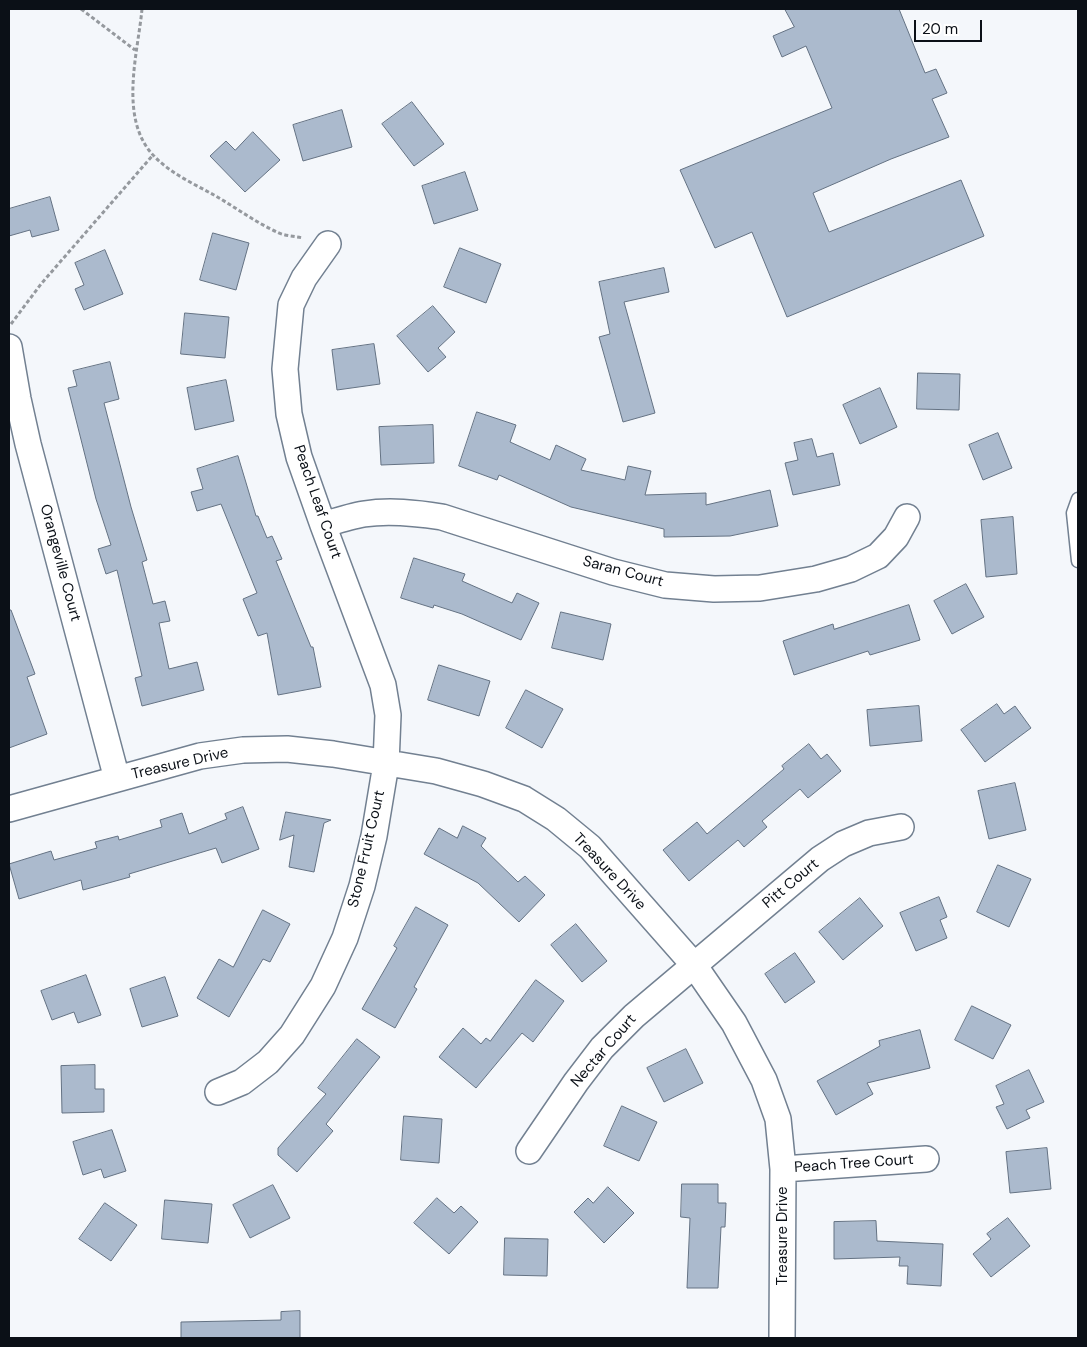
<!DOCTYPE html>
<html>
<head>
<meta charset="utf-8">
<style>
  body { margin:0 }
  #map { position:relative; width:1087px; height:1347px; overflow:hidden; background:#f4f7fb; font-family:"DM Sans",sans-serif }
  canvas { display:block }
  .frame { position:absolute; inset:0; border:10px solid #0b1017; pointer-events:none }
  .scale { position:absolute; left:914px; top:20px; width:68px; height:22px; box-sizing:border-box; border:2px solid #0b1017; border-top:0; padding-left:6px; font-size:15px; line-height:18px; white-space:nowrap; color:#0b1017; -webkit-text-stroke:4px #fff; paint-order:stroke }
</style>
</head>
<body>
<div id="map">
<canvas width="1087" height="1347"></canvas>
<div class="frame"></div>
<div class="scale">20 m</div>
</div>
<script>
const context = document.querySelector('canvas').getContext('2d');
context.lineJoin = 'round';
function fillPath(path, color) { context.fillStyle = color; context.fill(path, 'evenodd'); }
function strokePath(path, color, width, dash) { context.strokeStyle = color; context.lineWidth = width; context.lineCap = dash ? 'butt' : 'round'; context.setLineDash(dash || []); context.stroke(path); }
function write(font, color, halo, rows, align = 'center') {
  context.font = font + ' "DM Sans",sans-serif'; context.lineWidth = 4; context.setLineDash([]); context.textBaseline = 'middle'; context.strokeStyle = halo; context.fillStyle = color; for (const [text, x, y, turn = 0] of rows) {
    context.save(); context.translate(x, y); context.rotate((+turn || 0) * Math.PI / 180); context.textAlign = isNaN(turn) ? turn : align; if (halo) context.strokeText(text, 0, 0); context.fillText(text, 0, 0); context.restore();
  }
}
const building = new Path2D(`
  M 785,9 L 899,9 L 925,73 L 936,69 L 947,93 L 932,99 L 949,137 L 891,159 L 813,193 L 829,232 L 961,180 L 984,236 L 787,317 L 752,232 L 715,248 L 680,170 L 832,108 L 806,46 L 782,57 L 773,36 L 794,27 Z
  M 412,102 L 444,144 L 414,166 L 382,124 Z
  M 342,110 L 352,147 L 303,161 L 293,125 Z
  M 253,132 L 280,160 L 245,192 L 210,156 L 226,141 L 235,150 Z
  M 465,172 L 478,210 L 434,224 L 422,186 Z
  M 50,197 L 59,230 L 32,237 L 30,230 L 9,236 L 9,209 Z
  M 213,233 L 249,243 L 236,290 L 200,280 Z
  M 460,248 L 501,264 L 486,303 L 444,287 Z
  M 105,250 L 123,294 L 84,310 L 75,289 L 84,285 L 75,263 Z
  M 664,268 L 669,292 L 624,302 L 655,413 L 623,422 L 599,337 L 610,334 L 599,282 Z
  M 433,306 L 455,332 L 438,348 L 446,357 L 428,372 L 397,336 Z
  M 185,313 L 229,317 L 225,358 L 181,354 Z
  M 374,344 L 380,384 L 337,390 L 332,350 Z
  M 110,362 L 119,399 L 104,403 L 131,507 L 147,560 L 142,562 L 153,604 L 165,601 L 170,621 L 159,623 L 169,669 L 197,662 L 204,690 L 142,706 L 135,678 L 142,676 L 117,570 L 106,574 L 98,549 L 111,545 L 96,499 L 68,388 L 77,386 L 73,371 Z
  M 918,373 L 960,374 L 959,410 L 917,409 Z
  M 226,380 L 234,421 L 195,430 L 187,388 Z
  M 880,388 L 897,427 L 860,444 L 843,405 Z
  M 477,412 L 516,425 L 510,442 L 550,460 L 556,445 L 586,459 L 581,470 L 625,480 L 628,466 L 651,471 L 645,495 L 706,493 L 706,505 L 770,490 L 778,526 L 730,536 L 664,537 L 664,529 L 571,507 L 499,475 L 497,480 L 459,466 Z
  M 433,425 L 434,463 L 381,465 L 379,427 Z
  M 998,433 L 1012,468 L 983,480 L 969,445 Z
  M 812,439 L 817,457 L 833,453 L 840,485 L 793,495 L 785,463 L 798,460 L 794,443 Z
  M 238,456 L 256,516 L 258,516 L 267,538 L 272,536 L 282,559 L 276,561 L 311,647 L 313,647 L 321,687 L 278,695 L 267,633 L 258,636 L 243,599 L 257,593 L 221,504 L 197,511 L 191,492 L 203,489 L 197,469 Z
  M 1013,517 L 1017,574 L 986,577 L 981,520 Z
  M 414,558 L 465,574 L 462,581 L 512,603 L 517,593 L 539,603 L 521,640 L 462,614 L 434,605 L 433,608 L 401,598 Z
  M 966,584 L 984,617 L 952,634 L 934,601 Z
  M 909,605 L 920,640 L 870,655 L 868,651 L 794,675 L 783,641 L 833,624 L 834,629 Z
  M 9,610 L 11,610 L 35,674 L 27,677 L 47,734 L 9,748 Z
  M 561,612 L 611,624 L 603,660 L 552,648 Z
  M 439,665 L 490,681 L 479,716 L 428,700 Z
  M 526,690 L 563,709 L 542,748 L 506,728 Z
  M 997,704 L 1004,714 L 1015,706 L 1031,728 L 985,762 L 961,730 Z
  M 919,706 L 922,741 L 870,746 L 867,710 Z
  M 809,744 L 821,759 L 827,754 L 841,771 L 808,798 L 800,789 L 762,821 L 767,827 L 744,847 L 738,840 L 689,881 L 663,850 L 697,822 L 707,834 L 784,769 L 782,766 Z
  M 1015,783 L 1026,830 L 989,839 L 978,791 Z
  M 243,807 L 259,849 L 222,863 L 216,848 L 129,874 L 130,877 L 83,890 L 81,880 L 19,899 L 9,864 L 51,851 L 54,860 L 97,848 L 95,842 L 118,836 L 119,840 L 162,827 L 160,820 L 182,813 L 189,834 L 227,819 L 225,814 Z
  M 286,812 L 331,820 L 324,823 L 314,872 L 289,867 L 294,835 L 280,840 Z
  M 463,826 L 486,838 L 481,846 L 518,882 L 525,876 L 545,895 L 519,922 L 478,883 L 424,854 L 439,828 L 457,838 Z
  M 998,865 L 1031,879 L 1009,927 L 977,912 Z
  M 939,897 L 947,917 L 940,920 L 947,938 L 916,951 L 900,913 Z
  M 860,898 L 883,926 L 843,960 L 819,932 Z
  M 416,907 L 448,925 L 414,987 L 417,989 L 395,1028 L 362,1009 L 397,948 L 394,946 Z
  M 263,910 L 290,924 L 270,962 L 263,959 L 229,1017 L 197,998 L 219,959 L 233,967 Z
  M 576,924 L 607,961 L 582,982 L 551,945 Z
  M 795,953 L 815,982 L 785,1003 L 765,974 Z
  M 86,975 L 101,1015 L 78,1023 L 74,1012 L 52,1020 L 41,991 Z
  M 165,977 L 178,1016 L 142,1027 L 130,989 Z
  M 536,980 L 564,1001 L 533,1042 L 522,1033 L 476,1088 L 439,1057 L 463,1028 L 481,1044 L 486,1038 L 490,1041 Z
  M 972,1006 L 1011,1025 L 993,1059 L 955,1040 Z
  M 920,1030 L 930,1068 L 867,1083 L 873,1094 L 836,1115 L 817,1081 L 880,1046 L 879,1041 Z
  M 357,1039 L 380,1057 L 326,1124 L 333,1131 L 297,1172 L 278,1155 L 278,1148 L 326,1094 L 318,1088 Z
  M 686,1049 L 703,1083 L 664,1102 L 647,1068 Z
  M 95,1065 L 95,1089 L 104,1089 L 104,1112 L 62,1113 L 61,1066 Z
  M 1029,1070 L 1044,1102 L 1026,1110 L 1030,1118 L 1007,1129 L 996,1107 L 1004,1104 L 996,1086 Z
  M 622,1106 L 657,1122 L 639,1161 L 604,1146 Z
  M 404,1116 L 442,1119 L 439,1163 L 401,1160 Z
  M 112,1130 L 126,1171 L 104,1178 L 101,1169 L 83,1175 L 73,1142 Z
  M 1047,1148 L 1051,1189 L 1010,1193 L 1006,1152 Z
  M 682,1184 L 718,1184 L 718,1203 L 726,1203 L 725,1227 L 721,1227 L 718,1288 L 687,1288 L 690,1218 L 681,1217 Z
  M 273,1185 L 290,1218 L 250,1238 L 233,1205 Z
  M 608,1187 L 634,1213 L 604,1243 L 574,1212 L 588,1198 L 593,1203 Z
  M 437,1198 L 454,1213 L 461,1206 L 478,1222 L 449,1254 L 414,1223 Z
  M 165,1200 L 212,1204 L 208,1243 L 162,1239 Z
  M 105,1203 L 137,1225 L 111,1261 L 79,1239 Z
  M 1008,1218 L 1030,1246 L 991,1277 L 973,1254 L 991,1239 L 987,1234 Z
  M 876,1221 L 877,1241 L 943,1244 L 941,1286 L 907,1284 L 908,1266 L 899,1266 L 900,1257 L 834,1259 L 834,1222 Z
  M 505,1238 L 548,1239 L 547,1276 L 504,1275 Z
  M 300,1311 L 300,1338 L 181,1338 L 181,1322 L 281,1320 L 281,1312 Z`);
const path = new Path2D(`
  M 81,9 L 135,50
  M 142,9 C 138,53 118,119 154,156 C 170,173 194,184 214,195 C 235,207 255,222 277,232 C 284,236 294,236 303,238
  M 11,324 L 41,284 L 153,155`);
const service = new Path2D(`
  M 1078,499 L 1073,513 L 1078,561`);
const minor = new Path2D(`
  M 9,347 L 18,399 L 28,444 L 117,779
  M 323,525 C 336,521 351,516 364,514 C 390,510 416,513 442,517 L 613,572 L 665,585 L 714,589 L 760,588 L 816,579 L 851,569 L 878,556 L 896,537 L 907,517
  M 9,809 L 200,756 L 243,750 L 287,749 L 333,754 L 436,771 L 483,784 L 524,799 L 556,819 L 590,847 L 694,965 L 734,1023 L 764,1080 L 778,1119 L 783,1169 L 782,1338
  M 218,1092 L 242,1082 L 268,1062 L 292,1035 L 323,986 L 345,938 L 362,886 L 374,836 L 386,764 L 388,715 L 383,685 L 323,525 L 299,457 L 289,414 L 285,369 L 291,305 L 304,278 L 328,244
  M 529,1151 L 576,1082 L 602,1048 L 634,1016 L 820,859 L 843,844 L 869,833 L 901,827
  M 783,1169 L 926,1159`);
const streetNames = [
  ["Peach Leaf Court",317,502,71],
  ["Orangeville Court",60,563,75],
  ["Saran Court",623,572,15],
  ["Treasure Drive",180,764,-13],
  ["Stone Fruit Court",367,849,-77],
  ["Treasure Drive",609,872,47],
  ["Pitt Court",791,884,-40],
  ["Nectar Court",604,1051,-49],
  ["Peach Tree Court",854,1164,-4],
  ["Treasure Drive",783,1236,-90]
];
fillPath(building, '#abbacd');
strokePath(building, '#647283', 1);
strokePath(service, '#728091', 15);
strokePath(minor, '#728091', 28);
strokePath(path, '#95999e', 3, [4, 2.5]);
strokePath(service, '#fff', 12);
strokePath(minor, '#fff', 25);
write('15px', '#0b1017', '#fff', streetNames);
</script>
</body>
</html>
